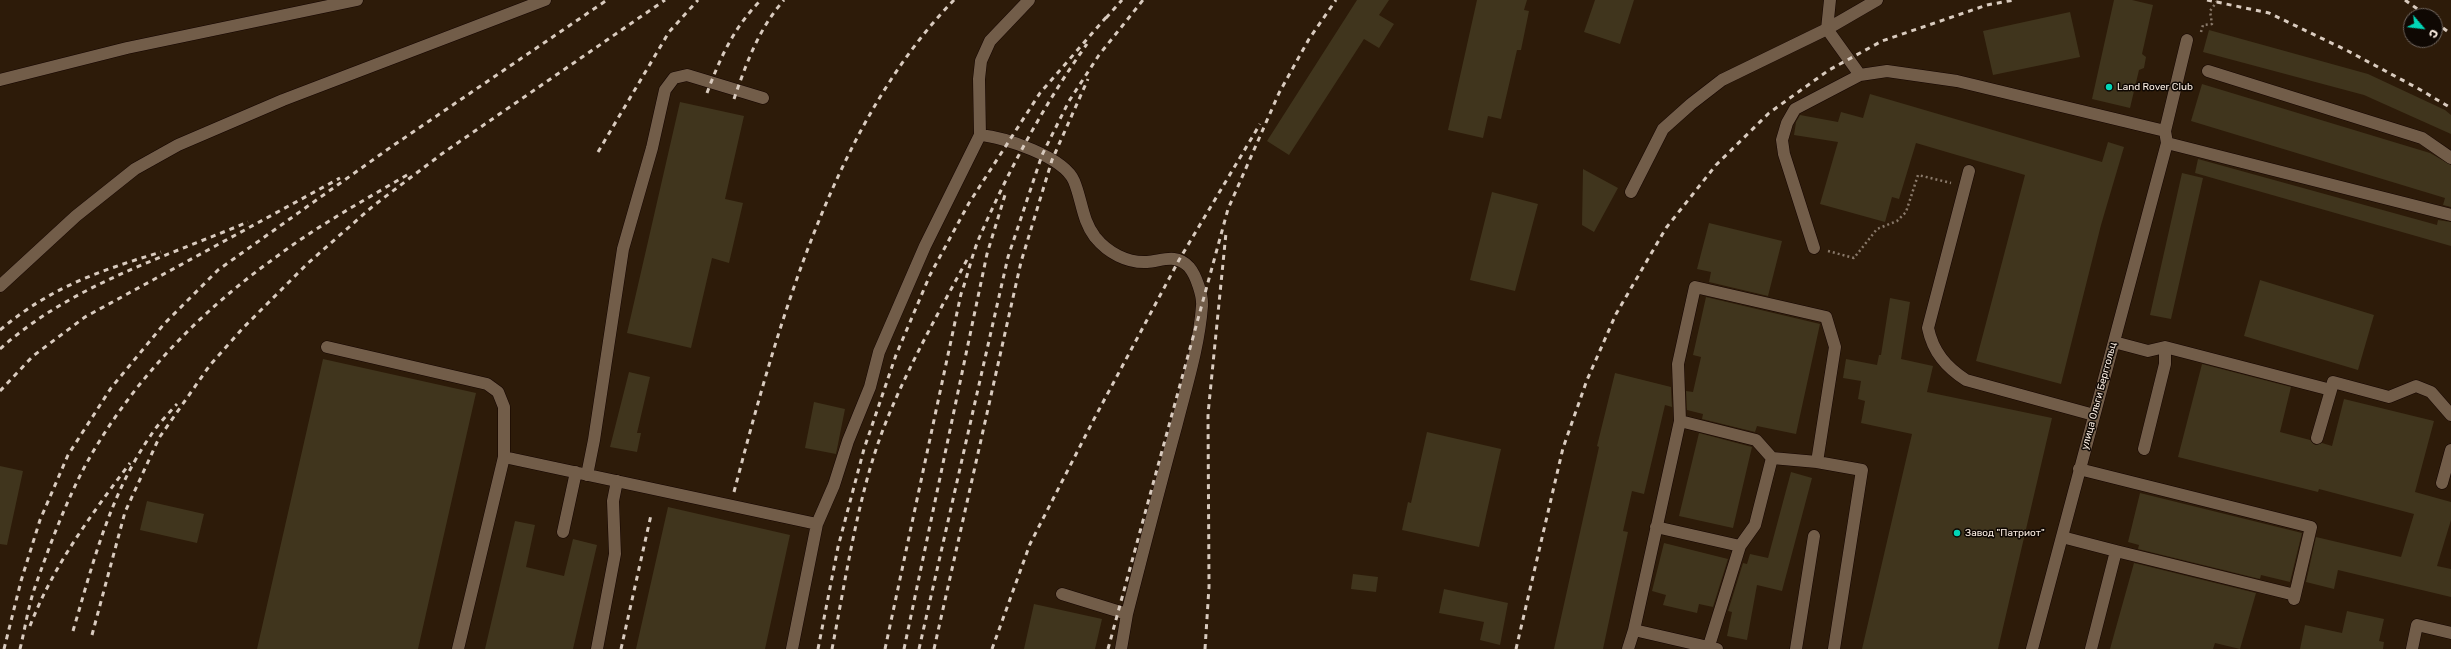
<!DOCTYPE html>
<html>
<head>
<meta charset="utf-8">
<style>
  body { margin:0 }
  #map { position:relative; width:2451px; height:649px; overflow:hidden; background:#2d1b09; font-family:Rubik,sans-serif }
  canvas { display:block }
  .north { position:absolute; left:2403px; top:8px; width:40px; height:40px; box-sizing:border-box; background:#0f0803; border:1px solid #6e645d; border-radius:50%; rotate:118deg; font-size:11px; font-weight:700; line-height:16px; text-align:center; color:#fcefe4 }
  .north::after { content:''; display:block; margin:auto; width:14px; height:18px; background:#02d5b6; clip-path:polygon(50% 0,100% 100%,50% 72%,0 100%) }
</style>
</head>
<body>
<div id="map">
<canvas width="2451" height="649"></canvas>
<div class="north">С</div>
</div>
<script>
const context = document.querySelector('canvas').getContext('2d');
context.lineJoin = 'round';
function fillPath(path, color) { context.fillStyle = color; context.fill(path, 'evenodd'); }
function strokePath(path, color, width, dash) { context.strokeStyle = color; context.lineWidth = width; context.lineCap = dash ? 'butt' : 'round'; context.setLineDash(dash || []); context.stroke(path); }
function write(font, color, halo, rows, align = 'center') {
  context.font = font + ' Rubik,sans-serif'; context.lineWidth = 3; context.setLineDash([]); context.textBaseline = 'middle'; context.strokeStyle = halo; context.fillStyle = color; for (const [text, x, y, turn = 0] of rows) {
    context.save(); context.translate(x, y); context.rotate((+turn || 0) * Math.PI / 180); context.textAlign = isNaN(turn) ? turn : align; if (halo) context.strokeText(text, 0, 0); context.fillText(text, 0, 0); context.restore();
  }
}
const building = new Path2D(`
  M 1357,0 L 1389,0 L 1379,15 L 1394,24 L 1379,48 L 1364,39 L 1289,155 L 1267,141 Z
  M 1477,0 L 1527,0 L 1524,10 L 1529,11 L 1521,50 L 1517,50 L 1501,119 L 1488,116 L 1483,138 L 1448,130 Z
  M 1595,0 L 1634,0 L 1620,44 L 1584,32 Z
  M 2114,0 L 2132,0 L 2153,5 L 2142,54 L 2146,57 L 2144,68 L 2139,70 L 2130,108 L 2092,99 Z
  M 2070,12 L 2080,57 L 1993,75 L 1983,31 Z
  M 2209,30 L 2368,74 L 2445,110 L 2451,115 L 2451,134 L 2364,95 L 2203,52 Z
  M 2202,84 L 2430,153 L 2451,165 L 2451,207 L 2443,205 L 2445,198 L 2191,121 Z
  M 1870,94 L 2102,162 L 2108,142 L 2124,147 L 2101,225 L 2061,384 L 1976,361 L 2025,175 L 1916,143 L 1899,199 L 1892,197 L 1885,222 L 1820,204 L 1838,142 L 1794,135 L 1796,122 L 1800,115 L 1838,122 L 1841,112 L 1863,118 Z
  M 680,102 L 744,116 L 725,199 L 743,203 L 729,263 L 712,258 L 691,348 L 627,333 Z
  M 2198,159 L 2437,225 L 2438,220 L 2451,222 L 2451,246 L 2195,173 Z
  M 1583,169 L 1618,188 L 1594,232 L 1582,225 Z
  M 2182,173 L 2203,178 L 2171,319 L 2150,315 Z
  M 1492,192 L 1538,204 L 1515,291 L 1470,280 Z
  M 1709,223 L 1782,241 L 1768,296 L 1709,282 L 1711,272 L 1697,269 Z
  M 2260,280 L 2374,315 L 2358,370 L 2244,336 Z
  M 1706,297 L 1820,324 L 1796,434 L 1757,426 L 1755,432 L 1702,419 L 1703,414 L 1687,410 L 1686,391 L 1693,392 L 1701,357 L 1693,355 Z
  M 1890,298 L 1910,302 L 1901,359 L 1933,366 L 1927,392 L 2052,418 L 1998,649 L 1862,649 L 1912,434 L 1861,423 L 1865,401 L 1858,399 L 1861,381 L 1843,378 L 1846,359 L 1877,365 L 1879,355 L 1881,355 Z
  M 323,359 L 476,393 L 418,649 L 257,649 Z
  M 2202,364 L 2291,387 L 2280,432 L 2310,440 L 2315,445 L 2322,443 L 2332,446 L 2344,399 L 2434,421 L 2415,492 L 2451,502 L 2451,520 L 2437,566 L 2451,569 L 2451,597 L 2338,570 L 2334,589 L 2306,582 L 2316,537 L 2401,557 L 2414,514 L 2319,489 L 2318,492 L 2178,457 Z
  M 629,372 L 650,377 L 637,433 L 641,433 L 637,452 L 610,447 Z
  M 1615,373 L 1671,387 L 1672,407 L 1665,405 L 1644,494 L 1632,491 L 1623,531 L 1628,532 L 1603,649 L 1554,649 L 1599,447 L 1597,446 Z
  M 814,402 L 845,409 L 836,454 L 805,448 Z
  M 1427,432 L 1501,449 L 1479,547 L 1402,530 L 1408,502 L 1411,503 Z
  M 1699,433 L 1752,447 L 1733,528 L 1679,516 Z
  M 0,466 L 23,471 L 7,545 L 0,544 Z
  M 1791,472 L 1812,478 L 1782,591 L 1757,585 L 1747,640 L 1727,636 L 1732,612 L 1728,611 L 1743,563 L 1747,564 L 1750,554 L 1768,558 Z
  M 2140,493 L 2302,533 L 2290,582 L 2261,575 L 2260,579 L 2138,549 L 2139,545 L 2128,542 Z
  M 147,501 L 204,514 L 197,543 L 140,530 Z
  M 668,507 L 790,535 L 765,649 L 636,649 Z
  M 515,521 L 535,525 L 526,567 L 564,576 L 573,539 L 597,545 L 573,649 L 485,649 Z
  M 1664,543 L 1728,559 L 1713,607 L 1699,604 L 1697,613 L 1663,605 L 1666,595 L 1652,591 Z
  M 2134,563 L 2256,593 L 2240,649 L 2215,643 L 2213,649 L 2110,649 Z
  M 1353,574 L 1378,577 L 1376,592 L 1351,589 Z
  M 1444,589 L 1508,603 L 1500,645 L 1480,640 L 1484,622 L 1439,613 Z
  M 1034,604 L 1102,619 L 1095,649 L 1024,649 Z
  M 2347,611 L 2384,619 L 2379,641 L 2384,642 L 2383,649 L 2300,649 L 2305,625 L 2342,633 Z`);
const path = new Path2D(`
  M 2201,32 L 2203,25 L 2212,24 L 2210,11 L 2218,0
  M 1828,251 L 1854,258 L 1877,229 L 1897,221 L 1906,212 L 1918,175 L 1951,183`);
const minor = new Path2D(`
  M 1830,0 L 1827,29 L 1860,75
  M 2208,71 L 2422,138 L 2451,158
  M 0,80 L 127,48 L 357,0
  M 980,135 C 1004,137 1064,157 1074,181 C 1082,200 1082,220 1095,237 C 1108,253 1127,263 1147,262 C 1162,261 1176,253 1189,267 C 1196,275 1203,296 1202,306 C 1199,347 1186,387 1176,427 C 1159,489 1143,552 1127,614 L 1121,649
  M 2167,143 L 2451,215
  M 1969,171 L 1928,328 C 1933,352 1946,367 1966,380 L 2094,415
  M 1631,192 L 1663,129 L 1691,104 L 1722,80 L 1827,29 L 1877,0
  M 1814,248 L 1784,154 L 1782,140 L 1787,123 L 1795,109 L 1860,75 L 1887,71 L 1957,81 L 2165,131
  M 0,286 L 76,216 L 135,169 L 178,145 L 283,100 L 545,0
  M 2114,342 L 2148,351 L 2165,347 L 2331,390 L 2333,382 L 2389,397 L 2416,386 L 2431,392 L 2451,415
  M 327,347 L 487,384 L 498,392 L 504,407 L 504,457
  M 1680,421 L 1756,440 L 1772,458
  M 2317,438 L 2331,390
  M 2144,449 L 2165,364 L 2165,347
  M 2079,469 L 2311,527 L 2294,599
  M 587,475 L 594,440 L 623,249 L 652,148 L 665,90 L 674,78 L 687,75 L 763,98
  M 2442,483 L 2451,450
  M 1656,527 L 1740,546
  M 563,532 L 576,472
  M 2062,537 L 2116,551 L 2091,649
  M 2116,551 L 2295,595
  M 1062,594 L 1127,614
  M 458,649 L 504,457 L 817,524
  M 597,649 L 615,554 L 613,501 L 617,481
  M 792,649 L 817,524 L 834,485 L 848,441 L 870,387 L 879,352 L 925,246 L 980,135 L 979,79 L 981,61 L 990,41 L 1029,0
  M 1628,649 L 1634,630
  M 1708,649 L 1740,546 L 1755,525 L 1772,458 L 1817,462 L 1862,470 L 1834,649
  M 1717,649 L 1634,630 L 1680,421 L 1678,364 L 1695,287 L 1826,317 L 1835,347 L 1817,462
  M 1796,649 L 1814,536
  M 2032,649 L 2167,143 L 2165,131 L 2187,40
  M 2412,649 L 2417,625 L 2451,633`);
const rail = new Path2D(`
  M 2207,0 L 2269,13 L 2348,51 L 2419,89 L 2451,108
  M 2405,0 L 2427,16
  M 1106,18 L 1122,0
  M 2435,22 L 2451,34
  M 707,93 C 720,58 734,27 761,0
  M 734,99 C 746,64 759,28 784,0
  M 598,152 L 669,32 L 698,0
  M 0,330 C 51,287 99,271 161,252
  M 0,349 C 70,286 162,258 248,222
  M 0,391 L 33,356 L 85,317 L 340,178
  M 734,492 C 777,328 833,124 954,0
  M 30,626 C 53,566 91,515 130,463
  M 73,631 C 93,563 110,494 151,435 C 158,424 168,414 177,404
  M 92,635 L 125,512 L 159,438 L 210,365 L 243,328 L 307,264 L 373,206 L 443,153 L 665,0
  M 4,649 L 21,581 L 40,520 L 68,455 L 111,388 L 164,324 L 218,270 L 391,147 L 607,0
  M 20,649 C 25,629 28,607 35,587 C 49,547 65,504 85,466 C 129,385 197,314 272,260 C 314,228 361,202 407,175
  M 621,649 L 651,515
  M 818,649 L 838,547 L 864,449 L 896,355 L 930,275 L 969,203 L 1040,93 L 1109,14
  M 832,649 C 846,578 858,494 884,427 C 907,368 939,312 969,256
  M 885,649 L 961,294 C 968,275 972,254 980,236 C 1009,169 1045,103 1087,44
  M 904,649 L 987,254 L 1005,195
  M 919,649 L 1008,257 L 1042,155 L 1069,101 L 1099,55 L 1143,0
  M 934,649 L 1021,262 L 1052,160 L 1088,79
  M 992,649 L 1030,544 L 1093,421 L 1179,260 L 1260,124
  M 1108,649 L 1228,209 L 1279,93 L 1309,39 L 1336,0
  M 1205,649 L 1209,587 L 1208,414 L 1226,233
  M 1516,649 L 1563,448 L 1587,380 L 1616,314 L 1666,228 L 1716,165 L 1769,113 L 1829,70 L 1882,41 L 1987,5 L 2014,0`);
const markers = [
  [2109,87,4,"#02d5b6"],
  [1957,533,4,"#02d5b6"]
];
const poiNames = [
  ["Land Rover Club",2117,87],
  ["Завод \"Патриот\"",1965,533]
];
const streetNames = [
  ["улица Ольги Берггольц",2099,396,-75]
];
fillPath(building, '#40351d');
strokePath(minor, '#150500', 13);
strokePath(path, '#89796a', 2.5, [2, 3]);
strokePath(minor, '#725d49', 12);
strokePath(rail, '#d9cbbf', 3, [5, 5]);
for (const [x, y, r, color] of markers) { const dot = new Path2D(); dot.arc(x, y, r, 0, 2 * Math.PI); context.fillStyle = color; context.fill(dot); strokePath(dot, '#0f0803', 1.5); }
write('10px', '#fcefe4', '#0f0803', poiNames, 'left');
write('10px', '#fcefe4', '#0f0803', streetNames);
</script>
</body>
</html>
